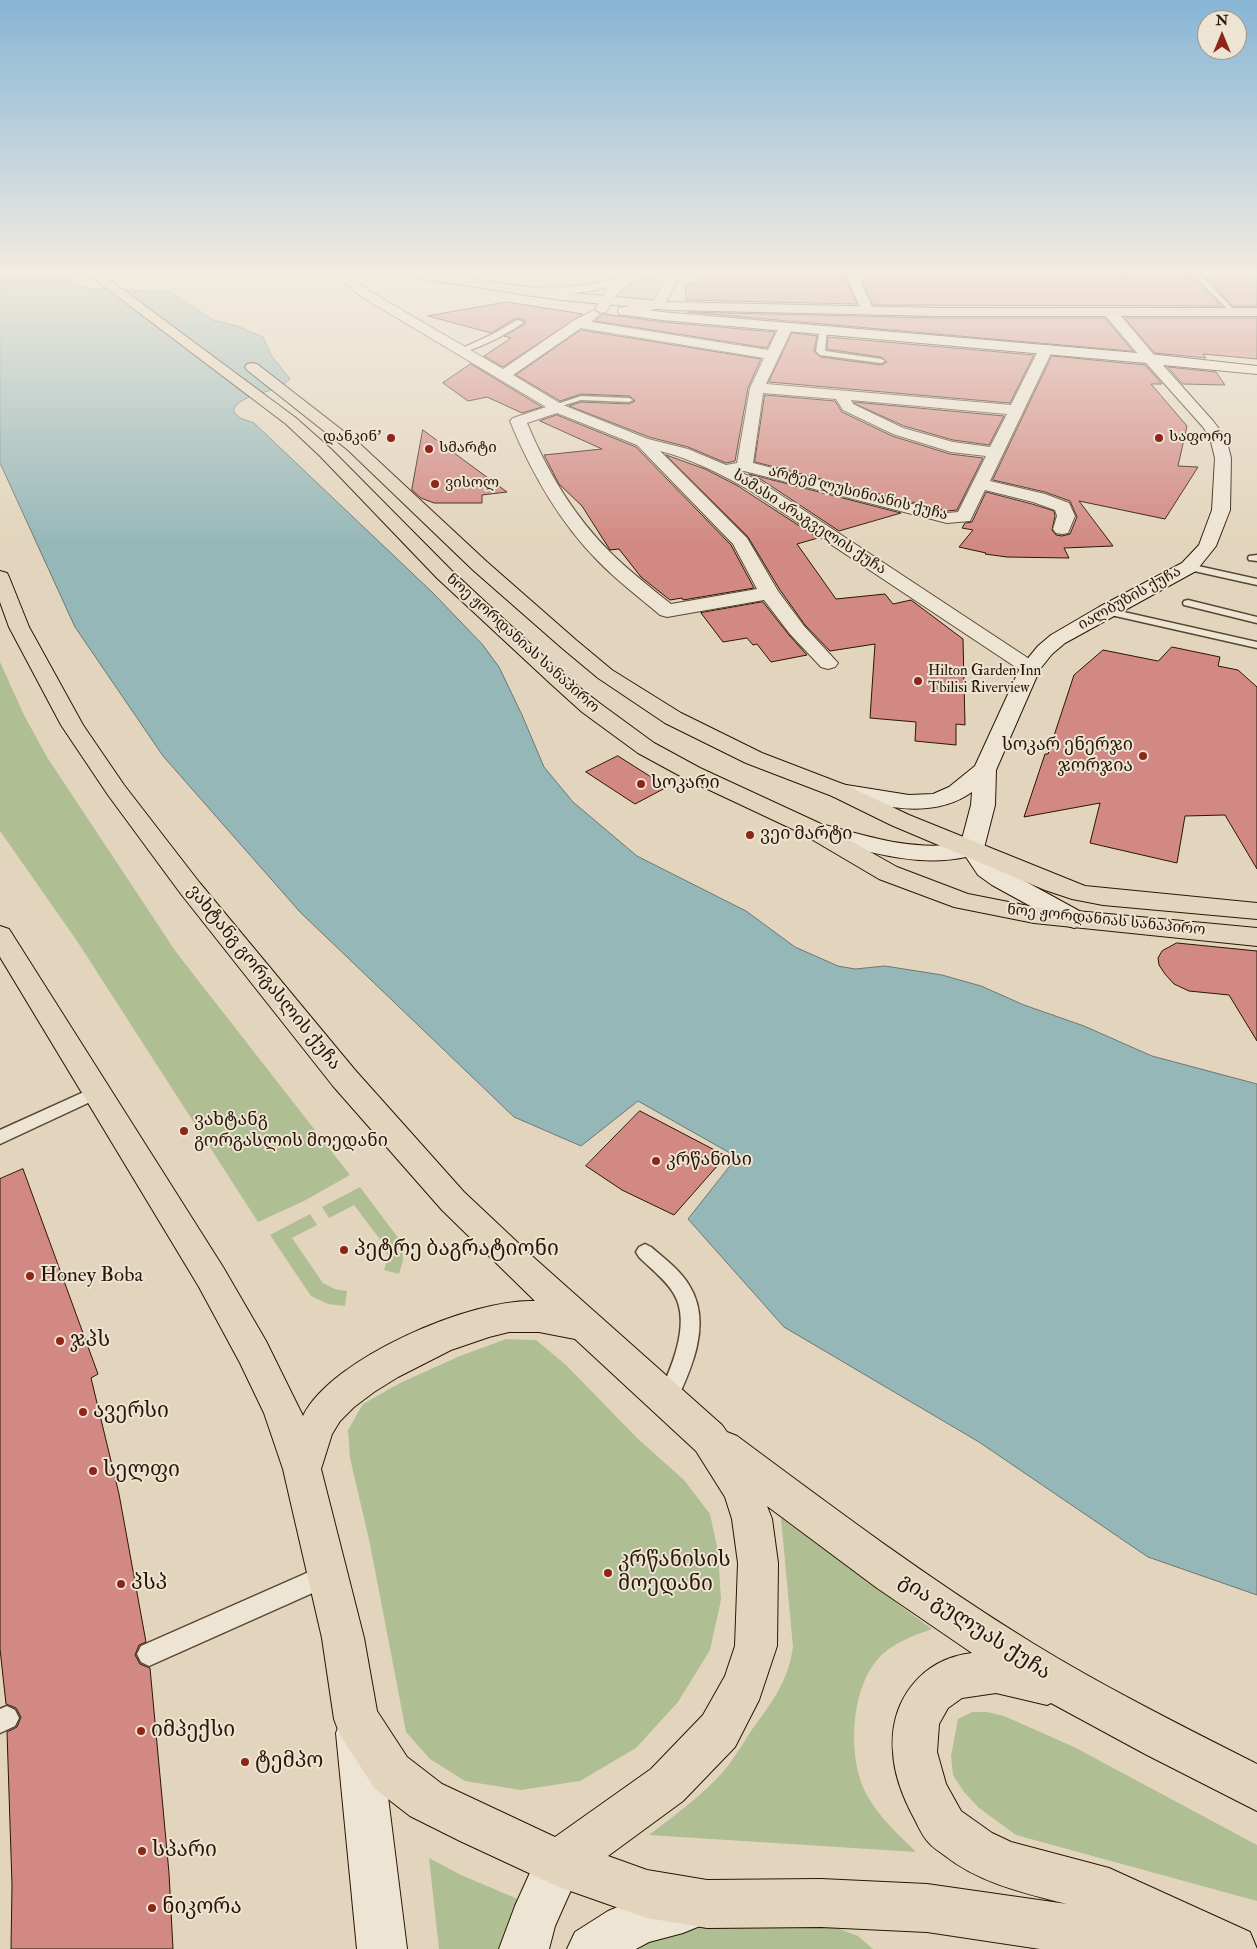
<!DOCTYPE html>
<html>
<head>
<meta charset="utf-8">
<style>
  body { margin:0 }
  #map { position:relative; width:1257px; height:1949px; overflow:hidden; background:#e3d5bd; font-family:"IM FELL Double Pica",serif }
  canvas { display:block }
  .north { position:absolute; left:1197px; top:10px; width:50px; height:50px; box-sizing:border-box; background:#ede4d4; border:1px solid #9f9281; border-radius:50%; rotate:0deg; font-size:14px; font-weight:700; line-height:20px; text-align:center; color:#2a1604 }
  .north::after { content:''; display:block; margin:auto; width:18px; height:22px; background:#8f2418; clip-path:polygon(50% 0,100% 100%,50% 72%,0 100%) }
</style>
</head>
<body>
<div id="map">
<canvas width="1257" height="1949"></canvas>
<div class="north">N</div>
</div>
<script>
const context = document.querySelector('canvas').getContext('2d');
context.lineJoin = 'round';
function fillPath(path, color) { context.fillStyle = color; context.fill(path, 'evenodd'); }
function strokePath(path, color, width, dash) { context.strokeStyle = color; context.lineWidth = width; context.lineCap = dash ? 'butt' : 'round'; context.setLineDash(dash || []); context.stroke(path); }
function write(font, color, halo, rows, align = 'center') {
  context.font = font + ' "IM FELL Double Pica","Noto Serif Georgian",serif'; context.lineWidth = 4; context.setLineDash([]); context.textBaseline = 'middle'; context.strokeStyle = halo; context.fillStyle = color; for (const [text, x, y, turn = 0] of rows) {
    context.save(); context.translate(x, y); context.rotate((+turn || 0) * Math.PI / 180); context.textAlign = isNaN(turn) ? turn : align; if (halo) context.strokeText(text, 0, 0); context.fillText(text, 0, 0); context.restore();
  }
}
const green = new Path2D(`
  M 657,271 L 668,271 L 652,300 L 645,301 L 619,299 L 617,297 C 622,281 644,279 657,271 Z
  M 0,662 L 24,715 L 47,757 L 176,952 L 350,1175 L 304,1201 L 258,1222 L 77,941 L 0,831 Z
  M 360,1187 L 402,1243 L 403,1260 L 399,1274 L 384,1270 L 388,1259 L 385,1246 L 354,1205 L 329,1218 L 322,1207 Z
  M 310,1214 L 317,1225 L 292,1238 L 323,1283 L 335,1289 L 347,1291 L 345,1306 L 328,1304 L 311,1296 L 270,1235 Z
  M 506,1339 L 536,1340 L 566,1365 L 637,1438 L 684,1480 L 710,1514 L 718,1551 L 721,1600 L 710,1650 L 678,1702 L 636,1748 L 580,1781 L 521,1790 L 465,1781 L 430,1759 L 406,1732 L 370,1544 L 350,1458 L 348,1430 L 363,1404 L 400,1383 L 460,1356 Z
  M 781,1518 L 932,1629 C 912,1636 890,1644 876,1661 C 850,1693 847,1762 868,1797 C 880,1818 899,1835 916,1852 L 649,1835 C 674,1816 701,1796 722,1773 C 734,1759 743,1743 753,1728 C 773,1701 788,1681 793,1647 Z
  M 972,1712 L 987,1712 L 1004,1716 L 1074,1747 L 1257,1845 L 1257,1901 L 1016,1835 L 979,1808 L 964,1792 L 953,1775 L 951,1756 L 958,1719 Z
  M 429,1858 L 461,1875 L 520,1900 L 499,1949 L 439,1949 Z
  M 722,1921 L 837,1928 L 858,1936 L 873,1949 L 627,1949 L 662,1931 Z`);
const water = new Path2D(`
  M 0,271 L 59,271 L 73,283 L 92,289 L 171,292 L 213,320 L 237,326 L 263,337 L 271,355 L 290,379 C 276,395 248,390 234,408 L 234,412 L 240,418 L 254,423 L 433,593 L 482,644 L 499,667 L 522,715 L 544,767 L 573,802 L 637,856 L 746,911 L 795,947 L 838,966 L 855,969 L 885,966 L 942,975 L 981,986 L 1024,1005 L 1084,1026 L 1152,1056 L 1257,1084 L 1257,1595 L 1148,1557 L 979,1442 L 784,1327 L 688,1219 L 737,1157 L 638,1101 L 581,1146 L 514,1117 L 300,912 L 163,756 L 75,627 L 0,463 Z`);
const building = new Path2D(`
  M 696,271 L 842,271 L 857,304 L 686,300 L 685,284 L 693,284 Z
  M 858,271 L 1122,271 L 1127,276 L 1193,276 L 1222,306 L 873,305 Z
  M 1205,276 L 1257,276 L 1257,306 L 1233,306 Z
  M 507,302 L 583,314 L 503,367 L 484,356 L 511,338 L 504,336 L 525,324 L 525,320 L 516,318 L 491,333 L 428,316 Z
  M 687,312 L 939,318 L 1105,318 L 1133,351 Z
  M 604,314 L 662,322 L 775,332 L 767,348 L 595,321 Z
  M 1125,318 L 1257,318 L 1257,359 L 1203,354 L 1206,358 L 1155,353 Z
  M 581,330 L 761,359 L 748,388 L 735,461 L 726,463 L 688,447 L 649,437 L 569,406 L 581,402 L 629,404 L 635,401 L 630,396 L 581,394 L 560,401 L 516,375 Z
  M 792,333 L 817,336 L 814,351 L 820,357 L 881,365 L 887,362 L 881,357 L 827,349 L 828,337 L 1034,355 L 1010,403 L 769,382 Z
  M 1052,356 L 1145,365 L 1162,384 L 1151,384 L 1187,426 L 1178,466 L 1198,467 L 1165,519 L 1079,501 L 1113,546 L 1064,548 L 1069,558 L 1007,557 L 985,554 L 986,553 L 959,547 L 973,530 L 962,528 L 965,523 L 972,522 L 986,492 L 1032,504 L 1054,511 L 1055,516 L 1052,530 L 1056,535 L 1062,536 L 1070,534 L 1077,517 L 1070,501 L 1045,492 L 993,480 Z
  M 471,364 L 542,407 L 522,413 L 487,397 L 468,401 L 443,383 Z
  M 1168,367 L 1216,372 L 1225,385 L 1183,384 Z
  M 765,395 L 835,401 L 842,412 L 892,436 L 950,454 L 983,458 L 957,510 L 947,511 L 755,462 Z
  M 854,403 L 854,402 L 1004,416 L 989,445 L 953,440 L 904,426 Z
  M 557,415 L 636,447 L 731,545 L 754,588 L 683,600 L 682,598 L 670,600 L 641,577 L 619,549 L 610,550 L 582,506 L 559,484 L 545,457 L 544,455 L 602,449 L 540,421 Z
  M 423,430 L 507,492 L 482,495 L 482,503 L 434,503 L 421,498 L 412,490 Z
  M 666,455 L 705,469 L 738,486 L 818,538 L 797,544 L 836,599 L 885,594 L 893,604 L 911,600 L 963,639 L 965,725 L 956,724 L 956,745 L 915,741 L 916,722 L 870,718 L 875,644 L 830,651 L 805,625 L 780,590 L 748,537 Z
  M 749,474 L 901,513 L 839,531 L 762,480 Z
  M 763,602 L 789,635 L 807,655 L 771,662 L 757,644 L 753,645 L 747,638 L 723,642 L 701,613 Z
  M 1172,647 L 1220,657 L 1218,666 L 1238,670 L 1257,687 L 1257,869 L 1225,815 L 1185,816 L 1177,863 L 1090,843 L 1100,803 L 1024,817 L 1045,754 L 1048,754 L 1074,675 L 1103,650 L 1158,661 Z
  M 618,756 L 667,787 L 635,804 L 586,772 Z
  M 1177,943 L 1257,951 L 1257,1041 L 1229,995 L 1189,991 L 1174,984 L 1165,974 L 1159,965 L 1158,958 L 1162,951 Z
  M 640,1111 L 726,1156 L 674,1215 L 622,1190 L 586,1166 Z
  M 23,1169 L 98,1374 L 91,1378 L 119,1494 L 146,1642 L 139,1645 L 135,1655 L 140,1664 L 150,1668 L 169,1873 L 173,1949 L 11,1949 L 12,1885 L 7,1732 L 17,1727 L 21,1717 L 16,1708 L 6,1704 L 0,1649 L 0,1179 Z`);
const service = new Path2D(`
  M 1190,271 L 1197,271 L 1235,311 L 1235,313 L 1231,313 Z
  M 517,320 L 524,322 C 515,330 465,357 456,351 L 493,334 Z
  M 820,328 L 827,330 L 825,351 L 881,359 L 885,361 L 881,363 L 820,355 L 816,351 Z
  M 581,396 L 629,398 L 633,400 L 629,402 L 581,400 L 555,408 L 551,406 Z
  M 1257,555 L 1257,561 L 1249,560 L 1248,558 L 1249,556 Z
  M 1189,564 L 1257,579 L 1257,585 L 1185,569 L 1185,565 Z
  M 1188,600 L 1257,617 L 1257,623 L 1184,605 L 1183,603 L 1184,601 Z
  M 1106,608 L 1257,642 L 1257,648 L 1102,613 L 1101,611 Z
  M 97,1086 L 103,1088 L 105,1092 L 103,1096 L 0,1144 L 0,1130 Z
  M 645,1244 L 651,1247 C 664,1258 680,1270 689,1285 C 713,1323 691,1370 674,1406 L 667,1408 L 660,1406 L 657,1399 C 670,1371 692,1324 674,1294 C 666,1280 650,1268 639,1257 L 636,1252 L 639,1247 Z
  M 327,1564 L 335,1567 L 338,1575 L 335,1583 L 149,1666 L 141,1662 L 137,1654 L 141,1646 Z
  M 7,1706 L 15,1710 L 19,1718 L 15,1726 L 0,1733 L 0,1709 Z`);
const minor = new Path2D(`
  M 337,271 L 349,271 L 354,279 L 371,292 L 503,369 L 573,321 L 594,310 L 600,314 L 591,322 L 768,350 L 779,327 L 786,323 L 793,327 L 766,384 L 1011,405 L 1039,349 L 1046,345 L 1051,346 L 1053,349 L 990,481 L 1045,494 L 1069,503 L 1075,516 L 1068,533 L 1062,534 L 1056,533 L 1053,529 L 1057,516 L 1055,510 L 1033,502 L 985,490 L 970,521 L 947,523 L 744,471 L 740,472 L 761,482 L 1037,664 L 1040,668 L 1037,672 L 1030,674 L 1023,672 L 749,490 C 721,474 692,459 660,451 L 747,538 L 778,591 L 804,626 L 838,663 L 835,667 L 828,669 L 821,667 L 790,634 L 764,600 L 667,617 L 660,615 C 639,597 616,580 597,560 C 558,520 531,472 510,421 L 513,418 L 546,407 L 362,297 L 346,284 ZM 581,328 L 764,358 L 750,388 L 737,463 L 726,465 L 688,449 L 648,439 L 563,405 L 513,375 ZM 763,393 L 836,399 L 843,410 L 893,434 L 951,452 L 986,456 L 958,512 L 947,513 L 753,463 ZM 851,400 L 1007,414 L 990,447 L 953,442 L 903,428 L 853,404 ZM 557,413 L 637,445 L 733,544 L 757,589 L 671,604 C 650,587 629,571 610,552 C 573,515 547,471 527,423 Z
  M 844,271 L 856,271 L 873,309 L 872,312 L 867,313 L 861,309 Z
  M 1110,308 L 1115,309 L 1154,355 L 1156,358 L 1154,361 L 1144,361 L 1105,315 L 1104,312 L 1105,309 Z`);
const tertiary = new Path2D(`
  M 635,271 L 651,271 L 632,281 L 615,296 L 606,312 L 601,313 L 595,309 L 606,291 L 610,287 C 595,291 523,302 514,291 L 520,287 C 559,288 599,287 635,271 Z
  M 671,271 L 683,271 L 662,308 L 624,315 L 619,314 L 618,311 L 619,308 L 653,302 Z`);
const secondary = new Path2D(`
  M 624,307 L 662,312 L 1149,354 L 1257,366 L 1257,374 L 1163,365 L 1213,421 L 1226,438 L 1231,458 L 1230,510 L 1216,546 L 1196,571 L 1065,643 L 1052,654 L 1040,669 L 996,770 L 995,805 L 984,848 L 996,863 L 1010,873 L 1083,913 L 1087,919 L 1083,925 L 1074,928 L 1065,925 L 992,885 L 978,875 L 966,857 C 910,869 855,847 801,833 L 798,828 L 801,823 L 810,821 C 858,833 911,853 961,843 L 971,805 L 972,792 C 933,820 884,806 840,798 L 832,796 L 828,791 L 832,786 L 840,784 L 909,795 L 933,794 L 949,787 L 975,766 L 1020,668 L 1038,646 L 1051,635 L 1099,607 L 1182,563 L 1199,545 L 1212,510 L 1215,458 L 1210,438 L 1203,427 L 1146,363 L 662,320 L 619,314 L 618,311 Z
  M 358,1711 L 374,1717 L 380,1733 L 407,1949 L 357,1949 L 336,1733 L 342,1717 Z
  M 559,1839 L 576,1846 L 583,1863 L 555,1926 L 549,1949 L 499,1949 L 515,1906 L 542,1846 Z
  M 683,1885 L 700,1892 L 707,1909 L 700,1926 L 683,1933 L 649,1942 L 636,1949 L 567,1949 L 575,1932 L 608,1911 L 646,1895 Z`);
const primary = new Path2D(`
  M 84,271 L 98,271 L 296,418 L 332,450 L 451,570 L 565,676 L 598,702 L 654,743 L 700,768 L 819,823 L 897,867 L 968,894 L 1034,907 L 1257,928 L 1257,946 L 1034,923 L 954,907 L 879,879 L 801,833 L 684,778 L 638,753 L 582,712 L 551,684 L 437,578 L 320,456 L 286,424 Z
  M 412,271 L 419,271 L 561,292 L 670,302 L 939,308 L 1257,308 L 1257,316 L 939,316 L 670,310 L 561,300 L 416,278 L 412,277 L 410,274 Z
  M 252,363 L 257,364 L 360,444 L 487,562 L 576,640 L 612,670 L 681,713 L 762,753 L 848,786 L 909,815 L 1085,886 L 1257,903 L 1257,919 L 1103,905 L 1072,899 L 1045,890 L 891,825 L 832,796 L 746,763 L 665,723 L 598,678 L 562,648 L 473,570 L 348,450 L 247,370 L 245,367 L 247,364 Z`);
const trunk = new Path2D(`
  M 0,571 L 7,573 L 9,577 L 29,627 L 83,725 L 124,785 L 199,882 L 355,1070 L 464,1192 L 532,1256 L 722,1425 L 727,1432 L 737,1436 C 834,1508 931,1581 1034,1644 C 1106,1688 1182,1726 1257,1764 L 1257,1811 L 1145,1754 L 1051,1703 L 1047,1705 L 996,1693 L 962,1698 L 948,1708 L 939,1724 L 937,1752 L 946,1784 L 961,1811 L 992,1833 L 1011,1842 L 1109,1868 L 1250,1932 L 1257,1949 L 1040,1949 L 927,1932 L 821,1927 L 707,1928 L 647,1918 L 559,1887 L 460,1841 L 410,1816 L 375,1789 L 340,1735 L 334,1719 L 322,1638 L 283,1469 L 264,1413 L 240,1363 L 199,1287 L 0,957 L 0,926 L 9,929 L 223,1267 L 266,1341 L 303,1416 C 331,1358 473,1298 535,1301 L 442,1210 L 333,1086 L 181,894 L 108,795 L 61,725 L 9,627 L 0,602 ZM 509,1332 L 539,1332 L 575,1339 L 696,1451 L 725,1497 L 732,1519 L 738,1563 L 735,1646 L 725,1676 L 703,1715 L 651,1769 L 555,1837 L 442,1784 L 407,1757 L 377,1711 L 364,1638 L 321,1469 L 332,1434 L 340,1421 L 354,1407 L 374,1392 L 398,1377 L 451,1350 L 489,1337 ZM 767,1506 L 877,1588 L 972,1653 C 921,1659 889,1701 893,1752 C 894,1775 904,1800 915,1820 C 919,1828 923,1837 929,1843 C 933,1848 939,1851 944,1855 C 979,1883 1024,1893 1067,1904 L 927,1884 L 821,1879 L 707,1880 L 647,1870 L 608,1856 L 683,1801 L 735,1747 L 759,1700 L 777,1646 L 778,1563 L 772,1519 Z`);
const markers = [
  [391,438,5,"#8f2418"],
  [1159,438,5,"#8f2418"],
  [429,449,5,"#8f2418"],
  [435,484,5,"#8f2418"],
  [918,681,5,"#8f2418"],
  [1143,756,5,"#8f2418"],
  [641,784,5,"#8f2418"],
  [750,835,5,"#8f2418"],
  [184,1131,5,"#8f2418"],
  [656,1161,5,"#8f2418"],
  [344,1250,5,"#8f2418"],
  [30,1276,5,"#8f2418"],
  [60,1341,5,"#8f2418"],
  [83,1412,5,"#8f2418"],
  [93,1471,5,"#8f2418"],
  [608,1573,5,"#8f2418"],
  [121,1584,5,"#8f2418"],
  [141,1731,5,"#8f2418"],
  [245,1762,5,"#8f2418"],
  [142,1851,5,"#8f2418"],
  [152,1908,5,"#8f2418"]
];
const farPoinames = [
  ["დანკინ'",381,438,"right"],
  ["საფორე",1169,438],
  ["სმარტი",439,449],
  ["ვისოლ",445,484],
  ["Hilton Garden Inn",928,672],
  ["Tbilisi Riverview",928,689]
];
const farStreetnames = [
  ["არტემ ლუსინიანის ქუჩა",858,494,14],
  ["სამასი არაგველის ქუჩა",809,523,33],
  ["იალბუზის ქუჩა",1130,599,-29],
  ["ნოე ჟორდანიას სანაპირო",522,644,42],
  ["ნოე ჟორდანიას სანაპირო",1106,921,6]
];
const poiNames = [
  ["სოკარ ენერჯი",1133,746,"right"],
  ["ჯორჯია",1133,767,"right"],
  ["სოკარი",651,784],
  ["ვეი მარტი",760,835],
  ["ვახტანგ",194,1121],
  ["გორგასლის მოედანი",194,1142],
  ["კრწანისი",666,1161]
];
const streetNames = [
  ["ვახტანგ გორგასლის ქუჩა",263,978,51]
];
const nearPoinames = [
  ["პეტრე ბაგრატიონი",354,1250],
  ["Honey Boba",40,1276],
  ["ჯპს",70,1341],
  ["ავერსი",93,1412],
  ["სელფი",103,1471],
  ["კრწანისის",618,1561],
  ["მოედანი",618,1585],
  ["პსპ",131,1584],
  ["იმპექსი",151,1731],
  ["ტემპო",255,1762],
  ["სპარი",152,1851],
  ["ნიკორა",162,1908]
];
const nearStreetnames = [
  ["გია გულუას ქუჩა",974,1628,33]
];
fillPath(green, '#b0be94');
fillPath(water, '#96b7b8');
strokePath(water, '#6b7770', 1);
fillPath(building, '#d28983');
strokePath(building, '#2a1604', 1);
strokePath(service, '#584632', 3);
strokePath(minor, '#584632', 2);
strokePath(tertiary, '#584632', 2);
strokePath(secondary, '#2a1604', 2);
strokePath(primary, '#2a1604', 2);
strokePath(trunk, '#2a1604', 2);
fillPath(service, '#ede4d4');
fillPath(minor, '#ede4d4');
fillPath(tertiary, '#ede4d4');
fillPath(secondary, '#ede4d4');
fillPath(primary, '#e3d5bd');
fillPath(trunk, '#e3d5bd');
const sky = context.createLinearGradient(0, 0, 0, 544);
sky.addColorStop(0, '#87b5d5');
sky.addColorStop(0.5, '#f2ece1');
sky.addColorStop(1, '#f2ece100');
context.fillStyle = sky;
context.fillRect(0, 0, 1257, 544);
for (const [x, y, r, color] of markers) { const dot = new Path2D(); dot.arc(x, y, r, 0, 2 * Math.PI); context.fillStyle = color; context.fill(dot); strokePath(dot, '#ede4d4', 2); }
write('15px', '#2a1604', '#ede4d4', farPoinames, 'left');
write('15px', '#2a1604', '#ede4d4', farStreetnames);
write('18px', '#2a1604', '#ede4d4', poiNames, 'left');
write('18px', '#2a1604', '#ede4d4', streetNames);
write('21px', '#2a1604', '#ede4d4', nearPoinames, 'left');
write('21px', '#2a1604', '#ede4d4', nearStreetnames);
</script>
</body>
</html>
